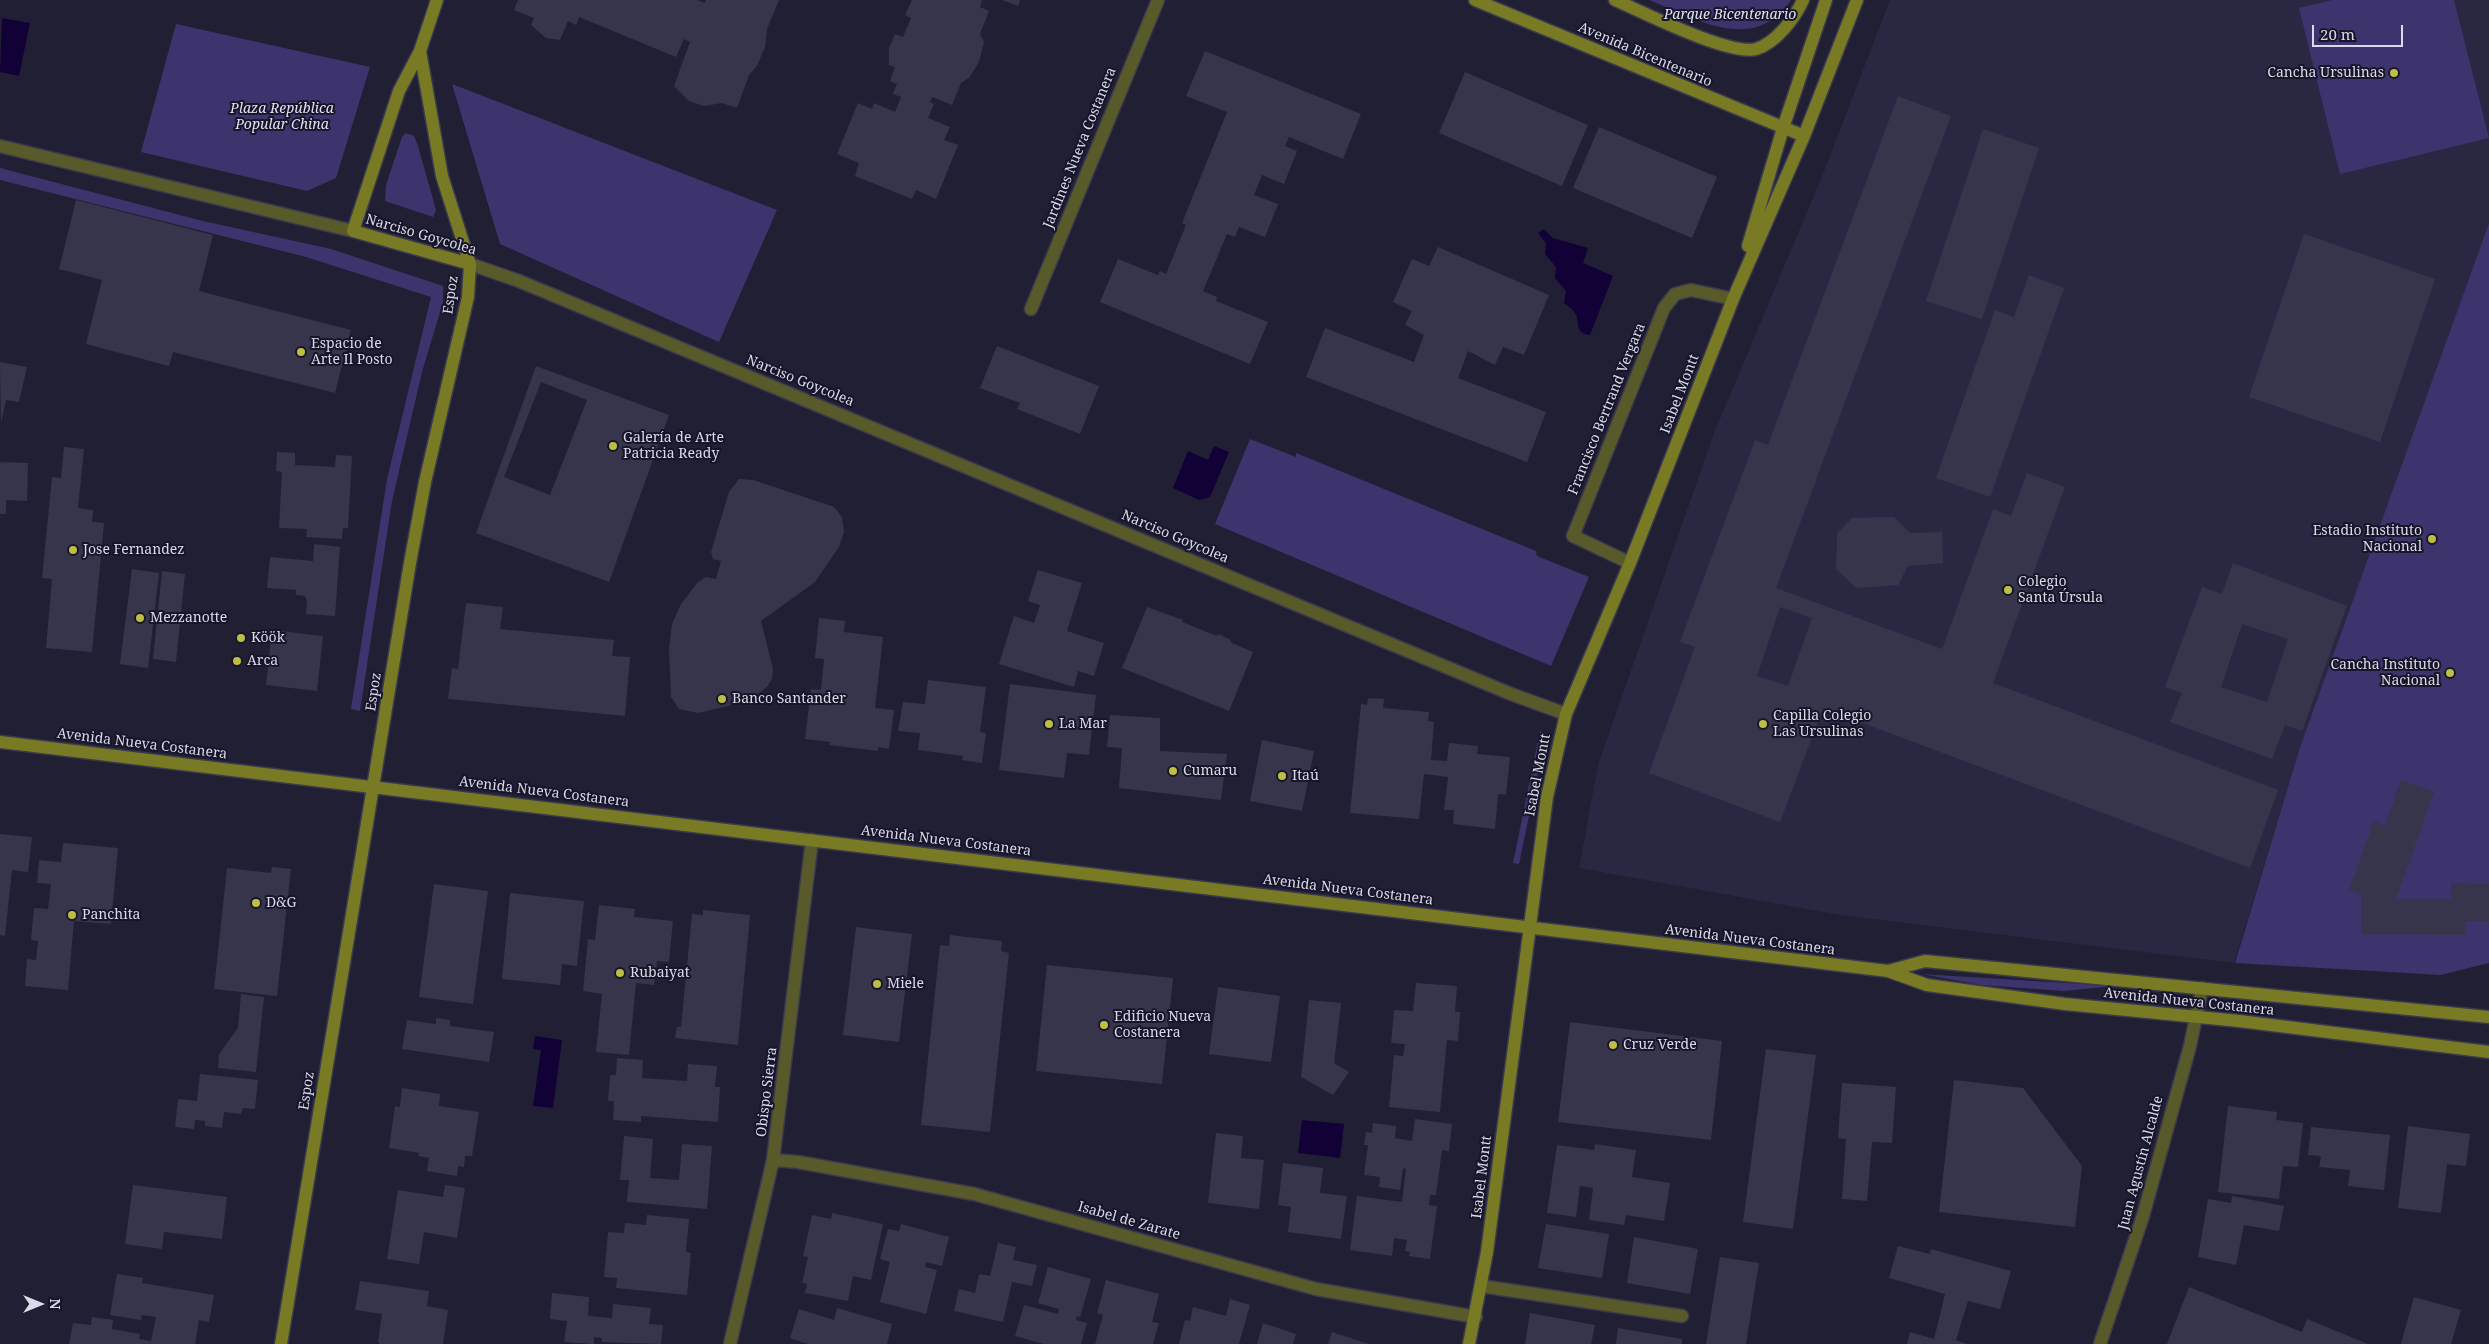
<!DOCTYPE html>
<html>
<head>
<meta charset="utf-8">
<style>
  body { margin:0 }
  #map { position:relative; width:2489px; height:1344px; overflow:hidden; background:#211f34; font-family:"Noto Serif",serif }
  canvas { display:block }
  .north { position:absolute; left:15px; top:1279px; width:50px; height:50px; -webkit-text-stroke:4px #171529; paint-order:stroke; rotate:90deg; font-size:14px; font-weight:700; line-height:20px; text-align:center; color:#dbdae9 }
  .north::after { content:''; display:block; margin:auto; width:18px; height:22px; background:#dbdae9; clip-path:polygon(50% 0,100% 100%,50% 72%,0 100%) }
  .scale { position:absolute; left:2312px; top:25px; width:91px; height:22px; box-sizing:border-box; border:2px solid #dbdae9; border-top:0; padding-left:6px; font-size:15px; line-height:18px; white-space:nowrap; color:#dbdae9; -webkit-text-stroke:4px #171529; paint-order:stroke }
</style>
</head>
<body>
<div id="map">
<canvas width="2489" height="1344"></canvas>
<div class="north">N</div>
<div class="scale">20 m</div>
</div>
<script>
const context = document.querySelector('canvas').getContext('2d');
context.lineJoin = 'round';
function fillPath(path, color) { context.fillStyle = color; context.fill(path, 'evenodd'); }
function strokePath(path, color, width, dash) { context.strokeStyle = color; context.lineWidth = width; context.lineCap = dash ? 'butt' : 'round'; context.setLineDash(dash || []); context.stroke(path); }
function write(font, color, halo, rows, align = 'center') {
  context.font = font + ' "Noto Serif",serif'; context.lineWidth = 4; context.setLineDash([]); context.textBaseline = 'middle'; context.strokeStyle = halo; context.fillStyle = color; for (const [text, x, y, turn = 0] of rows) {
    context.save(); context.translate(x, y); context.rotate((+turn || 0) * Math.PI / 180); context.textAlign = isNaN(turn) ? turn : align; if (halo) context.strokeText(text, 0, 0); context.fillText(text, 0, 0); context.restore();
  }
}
const built = new Path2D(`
  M 1890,0 L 2489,0 L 2489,223 L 2300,747 L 2234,963 L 1840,915 L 1579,868 L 1598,765 L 1714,433 L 1823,174 Z`);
const green = new Path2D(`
  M 1649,0 L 1791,0 C 1754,55 1696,19 1649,0 Z
  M 2332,0 L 2454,0 L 2489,138 L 2340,174 L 2299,8 Z
  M 176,24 L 370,67 L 336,178 L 307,191 L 141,152 Z
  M 452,84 L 777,210 L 719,342 L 500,244 Z
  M 406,133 L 414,136 L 418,146 L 436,210 L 433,217 L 385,201 L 386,185 L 402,137 Z
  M 0,168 L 203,221 L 331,249 L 443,286 L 443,302 L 422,372 L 392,501 L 360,711 L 351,709 L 387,479 L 431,297 L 306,257 L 0,180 Z
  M 2489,223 L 2489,963 L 2441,975 L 2235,963 L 2300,747 Z
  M 1250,439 L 1296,457 L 1296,453 L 1536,551 L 1537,556 L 1589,577 L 1551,666 L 1215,524 Z
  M 1540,731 L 1546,734 L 1519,864 L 1513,863 Z
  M 1921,974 L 2114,986 L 2064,991 L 1982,985 Z`);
const water = new Path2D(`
  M 2,18 L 30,23 L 19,76 L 0,72 Z
  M 1544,229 L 1553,238 L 1588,248 L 1583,263 L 1613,276 L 1590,335 C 1575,333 1580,325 1576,315 C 1574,310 1568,306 1564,303 L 1566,291 L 1555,278 L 1556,267 L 1545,254 L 1546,243 L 1538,233 Z
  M 1214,446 L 1229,452 L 1210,497 L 1199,500 L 1173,488 L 1188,451 L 1208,460 Z
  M 535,1036 L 562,1040 L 553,1108 L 533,1106 L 541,1050 L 533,1049 Z
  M 1302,1120 L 1344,1124 L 1340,1158 L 1298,1153 Z`);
const building = new Path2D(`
  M 518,0 L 697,0 L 705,3 L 706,0 L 779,0 L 767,29 L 765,47 L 757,66 L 749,75 L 737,108 L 722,103 L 704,106 L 689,101 L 674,86 L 690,42 L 684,39 L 676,57 L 579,17 L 576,25 L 568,21 L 560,40 L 546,38 L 531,25 L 534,18 L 514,10 Z
  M 912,0 L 982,0 L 980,7 L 989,11 L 980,34 L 984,42 L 979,62 L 969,78 L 961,83 L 952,105 L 932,97 L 930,102 L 934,104 L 928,118 L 950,127 L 944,140 L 958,145 L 936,199 L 916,190 L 912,199 L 855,176 L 859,163 L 837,154 L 858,103 L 872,109 L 874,103 L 895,112 L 901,97 L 893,94 L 897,84 L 890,81 L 895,67 L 889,65 L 889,48 L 895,34 L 903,37 L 911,18 L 905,15 Z
  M 1002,0 L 1020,0 L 1018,6 Z
  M 1205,51 L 1361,114 L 1343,159 L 1289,137 L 1285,146 L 1297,151 L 1284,184 L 1262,175 L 1254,195 L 1278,204 L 1265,237 L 1239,227 L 1235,237 L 1227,234 L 1203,291 L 1217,297 L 1216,301 L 1268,322 L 1250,364 L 1100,302 L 1118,259 L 1158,275 L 1160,271 L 1166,274 L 1186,225 L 1182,223 L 1227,112 L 1186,96 Z
  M 1465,72 L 1588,125 L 1562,186 L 1439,133 Z
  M 1898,96 L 1951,116 L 1776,588 L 1942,649 L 1993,509 L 2011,516 L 2027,473 L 2065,487 L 1993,683 L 2278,790 L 2250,868 L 1823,708 L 1780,822 L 1649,773 L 1695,647 L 1680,642 L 1755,440 L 1768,445 ZM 1780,607 L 1812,618 L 1788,686 L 1757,676 Z
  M 1599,127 L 1717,177 L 1692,238 L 1573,188 Z
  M 1983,129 L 2039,148 L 1982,319 L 1926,301 Z
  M 76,200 L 213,235 L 199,291 L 351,330 L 335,393 L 173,352 L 169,366 L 86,344 L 102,280 L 59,269 Z
  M 2304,234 L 2435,279 L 2380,442 L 2249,397 Z
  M 1438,247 L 1549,295 L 1524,355 L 1503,347 L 1495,365 L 1468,351 L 1458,378 L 1546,412 L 1527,462 L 1306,377 L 1325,328 L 1414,362 L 1424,335 L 1405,325 L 1412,311 L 1393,302 L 1412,259 L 1429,266 Z
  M 2029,275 L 2064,288 L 1990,497 L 1936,478 L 1995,310 L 2014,317 Z
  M 997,346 L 1099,386 L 1080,434 L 1017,409 L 1020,403 L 980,388 Z
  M 0,362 L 27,367 L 19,402 L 6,400 L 1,423 Z
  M 536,366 L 669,415 L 609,582 L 476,533 ZM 541,382 L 587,400 L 550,495 L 504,477 Z
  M 64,447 L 84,449 L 78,508 L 93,510 L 92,522 L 104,523 L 92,652 L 46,648 L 52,579 L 42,578 L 52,477 L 61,478 Z
  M 277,452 L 295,453 L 295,465 L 335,467 L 336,455 L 352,456 L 348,528 L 343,528 L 342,539 L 306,537 L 307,529 L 279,528 L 282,472 L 276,471 Z
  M 0,462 L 28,463 L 27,501 L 6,500 L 6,514 L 0,514 Z
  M 739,479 L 753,480 L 834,507 L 842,517 L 844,532 L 839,547 L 815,582 L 761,621 L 773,669 L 772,679 L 767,687 L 754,697 L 728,706 L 698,713 L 679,709 L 671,697 L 669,649 L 672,624 L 681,604 L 698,582 L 706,577 L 716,579 L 721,561 L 713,559 L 711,552 L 729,492 Z
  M 1894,517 L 1910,533 L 1942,532 L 1943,563 L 1908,566 L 1898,585 L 1856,588 L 1836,569 L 1837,533 L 1852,518 Z
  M 314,544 L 340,547 L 335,616 L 306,614 L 307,601 L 305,596 L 296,595 L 296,590 L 267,588 L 270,557 L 313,561 Z
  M 2233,563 L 2347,606 L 2302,731 L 2285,725 L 2272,759 L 2170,722 L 2182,693 L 2165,687 L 2202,587 L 2222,594 ZM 2242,624 L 2288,639 L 2267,702 L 2221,687 Z
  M 132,569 L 159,573 L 148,668 L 120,664 Z
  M 1038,570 L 1082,583 L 1067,631 L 1104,643 L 1094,676 L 1078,671 L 1074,687 L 999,664 L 1014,616 L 1034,623 L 1040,605 L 1028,601 Z
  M 162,571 L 185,574 L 176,662 L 153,659 Z
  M 466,603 L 503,607 L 500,629 L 614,640 L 612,656 L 630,657 L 625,716 L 448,699 L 452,668 L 458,669 Z
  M 1147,607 L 1183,620 L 1182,622 L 1217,636 L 1218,634 L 1231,640 L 1230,642 L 1253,652 L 1229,711 L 1122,668 Z
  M 819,618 L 845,621 L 844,632 L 883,637 L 875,708 L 894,710 L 889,749 L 878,747 L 878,751 L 829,745 L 830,742 L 805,739 L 811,689 L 821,690 L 824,659 L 815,658 Z
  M 272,630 L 323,636 L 317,691 L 266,685 Z
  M 928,680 L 986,687 L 980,732 L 986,733 L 982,763 L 962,760 L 963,756 L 918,750 L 920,733 L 898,731 L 903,702 L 925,704 Z
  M 1010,684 L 1096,695 L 1089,755 L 1067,753 L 1064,778 L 999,770 Z
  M 1368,698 L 1384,699 L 1383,708 L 1429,712 L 1428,721 L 1434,722 L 1431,760 L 1447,761 L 1449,743 L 1478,746 L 1477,754 L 1510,757 L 1506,795 L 1498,794 L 1495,829 L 1453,824 L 1454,810 L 1444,810 L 1448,777 L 1424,774 L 1419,819 L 1350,813 L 1361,704 L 1367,705 Z
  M 1110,715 L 1160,718 L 1160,751 L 1227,754 L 1221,800 L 1119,788 L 1122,748 L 1107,747 Z
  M 1262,740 L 1314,751 L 1302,811 L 1250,801 Z
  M 2401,780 L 2434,792 L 2396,899 L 2451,899 L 2451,883 L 2489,884 L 2489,921 L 2465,921 L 2465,935 L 2361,934 L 2361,894 L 2349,890 L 2374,821 L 2385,826 Z
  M 0,834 L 32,837 L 28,872 L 12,870 L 5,936 L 0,935 Z
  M 63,843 L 118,848 L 111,924 L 74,921 L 68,990 L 25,986 L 27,959 L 36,960 L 38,941 L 31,940 L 34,908 L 48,909 L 51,884 L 37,883 L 39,860 L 61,862 Z
  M 272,867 L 291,869 L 277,996 L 214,989 L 227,868 L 271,873 Z
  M 434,884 L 488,891 L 473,1004 L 419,997 Z
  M 510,893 L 584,901 L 577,966 L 562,964 L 560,985 L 502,979 Z
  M 599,905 L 635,909 L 634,917 L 673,921 L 669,962 L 657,961 L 654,985 L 636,983 L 629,1055 L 596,1052 L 602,994 L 583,991 L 588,939 L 595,940 Z
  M 703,910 L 750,915 L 738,1045 L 675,1038 L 677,1027 L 681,1027 L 692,914 L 703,915 Z
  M 856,927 L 912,934 L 899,1042 L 843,1035 Z
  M 950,935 L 1002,941 L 1001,951 L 1009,953 L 990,1132 L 921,1125 L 940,945 L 949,946 Z
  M 1047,965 L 1173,978 L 1162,1084 L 1036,1071 Z
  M 1416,983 L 1457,986 L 1455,1012 L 1460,1012 L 1458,1041 L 1447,1040 L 1440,1112 L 1389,1107 L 1394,1055 L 1403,1056 L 1405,1044 L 1391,1043 L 1394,1010 L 1413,1011 Z
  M 1218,987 L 1280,996 L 1271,1062 L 1209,1054 Z
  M 241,994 L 264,997 L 256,1072 L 218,1068 L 219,1054 L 238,1028 Z
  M 1309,1000 L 1341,1003 L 1334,1063 L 1349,1072 L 1333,1095 L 1301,1077 Z
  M 436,1018 L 450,1020 L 450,1026 L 494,1032 L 489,1062 L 402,1049 L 407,1020 L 436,1024 Z
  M 1570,1022 L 1722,1041 L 1711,1140 L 1558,1122 Z
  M 1766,1049 L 1816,1055 L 1793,1229 L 1743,1222 Z
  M 617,1058 L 643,1060 L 642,1078 L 687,1081 L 688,1064 L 717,1066 L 715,1087 L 720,1087 L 718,1122 L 641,1116 L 641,1122 L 613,1120 L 614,1101 L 608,1101 L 610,1075 L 616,1075 Z
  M 200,1074 L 258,1080 L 255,1109 L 243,1108 L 241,1114 L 224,1112 L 222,1128 L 205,1126 L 205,1121 L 195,1120 L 194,1129 L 175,1127 L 178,1099 L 197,1101 Z
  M 1954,1080 L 2023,1088 L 2082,1166 L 2075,1227 L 1939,1212 Z
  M 1842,1083 L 1896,1087 L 1892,1143 L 1872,1142 L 1867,1201 L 1842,1199 L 1846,1139 L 1838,1138 Z
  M 402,1088 L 440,1094 L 439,1106 L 479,1112 L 472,1156 L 465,1156 L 464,1167 L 458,1166 L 457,1176 L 427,1171 L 429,1158 L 418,1156 L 419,1153 L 389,1148 L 395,1106 L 400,1107 Z
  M 2228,1106 L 2277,1112 L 2276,1120 L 2303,1123 L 2298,1167 L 2283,1166 L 2279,1199 L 2218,1192 Z
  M 1415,1119 L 1452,1124 L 1449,1151 L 1442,1150 L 1436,1195 L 1430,1195 L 1429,1205 L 1437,1206 L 1430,1259 L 1409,1256 L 1410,1252 L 1405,1251 L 1407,1240 L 1394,1238 L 1392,1256 L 1350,1250 L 1357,1196 L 1402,1202 L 1406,1169 L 1403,1168 L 1400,1190 L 1379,1187 L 1380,1177 L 1364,1175 L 1368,1145 L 1364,1145 L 1366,1132 L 1372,1133 L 1373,1123 L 1396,1126 L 1395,1138 L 1412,1141 Z
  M 2408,1126 L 2470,1134 L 2466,1166 L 2447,1164 L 2441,1213 L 2398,1208 Z
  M 2311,1127 L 2390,1135 L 2384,1190 L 2348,1186 L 2350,1170 L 2319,1167 L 2321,1156 L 2308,1155 Z
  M 1216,1133 L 1243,1136 L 1241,1158 L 1264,1160 L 1259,1209 L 1208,1203 Z
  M 624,1136 L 653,1139 L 650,1178 L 679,1180 L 682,1144 L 712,1146 L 707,1209 L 627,1202 L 629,1180 L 620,1180 Z
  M 1595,1144 L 1636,1150 L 1632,1177 L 1670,1183 L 1664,1221 L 1626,1215 L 1624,1225 L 1589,1220 L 1593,1188 L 1580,1186 L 1576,1217 L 1547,1213 L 1557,1145 L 1594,1150 Z
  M 1283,1163 L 1323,1168 L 1320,1193 L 1347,1196 L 1341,1239 L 1288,1232 L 1291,1207 L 1278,1205 Z
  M 133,1185 L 227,1197 L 222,1239 L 164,1232 L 162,1249 L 125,1244 Z
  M 445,1185 L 465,1188 L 457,1238 L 424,1232 L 419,1264 L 387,1259 L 398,1190 L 443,1197 Z
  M 2232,1196 L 2284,1206 L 2279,1231 L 2244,1225 L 2236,1265 L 2198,1257 L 2208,1199 L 2231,1203 Z
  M 832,1213 L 883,1224 L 871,1280 L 853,1276 L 848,1301 L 805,1293 L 807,1284 L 802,1283 L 808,1257 L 803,1256 L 812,1215 L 831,1219 Z
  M 647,1215 L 689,1219 L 686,1252 L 691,1253 L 687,1295 L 616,1288 L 617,1278 L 604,1277 L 608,1232 L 624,1233 L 625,1223 L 646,1225 Z
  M 901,1224 L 949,1237 L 942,1266 L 926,1262 L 925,1267 L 937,1270 L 926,1314 L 880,1302 L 890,1262 L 880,1259 L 888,1229 L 899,1231 Z
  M 1546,1224 L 1609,1234 L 1602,1278 L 1538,1268 Z
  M 1634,1237 L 1698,1249 L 1690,1294 L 1627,1283 Z
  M 998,1243 L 1016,1247 L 1013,1260 L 1037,1265 L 1032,1286 L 1012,1282 L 1003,1322 L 954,1311 L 959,1289 L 975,1293 L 979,1274 L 990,1276 Z
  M 1898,1246 L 1930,1254 L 1931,1249 L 2011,1271 L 2000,1309 L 1968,1301 L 1956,1340 L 1967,1344 L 1907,1344 L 1910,1332 L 1934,1339 L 1945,1294 L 1889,1278 Z
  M 1720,1257 L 1759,1263 L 1746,1344 L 1706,1344 Z
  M 1048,1267 L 1091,1279 L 1080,1317 L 1077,1316 L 1076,1320 L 1087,1323 L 1081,1344 L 1044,1344 L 1015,1336 L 1024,1305 L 1058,1314 L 1059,1309 L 1038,1303 Z
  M 117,1274 L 143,1278 L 142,1283 L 214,1295 L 209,1322 L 199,1320 L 195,1344 L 69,1344 L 73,1323 L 91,1325 L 92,1317 L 113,1320 L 112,1329 L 140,1334 L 139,1339 L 151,1341 L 156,1317 L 142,1315 L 141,1320 L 110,1315 Z
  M 1106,1280 L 1159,1294 L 1152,1322 L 1159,1323 L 1153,1344 L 1095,1344 L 1103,1315 L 1097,1313 Z
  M 360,1281 L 429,1291 L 427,1306 L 448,1310 L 443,1344 L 380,1344 L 378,1342 L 382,1314 L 355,1310 Z
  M 2189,1287 L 2302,1332 L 2307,1319 L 2368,1344 L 2167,1344 Z
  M 552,1293 L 589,1297 L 588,1316 L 612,1318 L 613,1304 L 651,1308 L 649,1324 L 663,1325 L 661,1344 L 602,1342 L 602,1338 L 594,1337 L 594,1344 L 564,1342 L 567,1321 L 550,1319 Z
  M 2414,1297 L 2461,1310 L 2451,1344 L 2401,1344 Z
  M 1230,1299 L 1250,1305 L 1239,1344 L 1179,1344 L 1185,1320 L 1190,1321 L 1193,1307 L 1226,1316 Z
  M 837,1308 L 892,1324 L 887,1344 L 808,1344 L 790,1338 L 799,1309 L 834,1320 Z
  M 1530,1313 L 1595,1325 L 1591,1344 L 1525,1344 Z
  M 1263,1323 L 1296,1334 L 1293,1344 L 1257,1344 Z
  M 1618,1328 L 1682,1339 L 1682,1344 L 1616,1344 Z
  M 1332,1332 L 1369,1344 L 1328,1344 Z`);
const street = new Path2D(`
  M 0,146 L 353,231
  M 470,264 L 519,281 L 1511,694 L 1566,714
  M 1031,309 L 1158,0
  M 1630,563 L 1573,536 L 1664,308 L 1675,294 L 1691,290 L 1733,299
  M 773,1160 L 798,1162 L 974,1194 L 1316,1289 L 1476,1317
  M 1481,1286 L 1682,1316
  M 730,1344 L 773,1160 L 812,840
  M 2100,1344 L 2143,1216 L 2190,1046 L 2202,988`);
const secondary = new Path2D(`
  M 437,0 L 420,51 L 399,91 L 353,231 L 470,264
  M 1475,0 L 1804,136
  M 1615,0 C 1643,12 1729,56 1756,49 C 1776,43 1795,18 1803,0
  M 1748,246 L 1783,128 L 1826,0
  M 0,742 L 1888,971 L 1927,985 L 2065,1004 L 2239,1021 L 2489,1052
  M 1888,971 L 1925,961 L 2489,1017
  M 281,1344 L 410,563 L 425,482 L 468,297 L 470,264 L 442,176 L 420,51
  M 1469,1344 L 1487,1252 L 1547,797 L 1566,714 L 1630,563 L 1733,299 L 1804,136 L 1857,0`);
const markers = [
  [2394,73,5,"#bcbf44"],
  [301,352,5,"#bcbf44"],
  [613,446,5,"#bcbf44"],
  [2432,539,5,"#bcbf44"],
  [73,550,5,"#bcbf44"],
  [2008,590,5,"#bcbf44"],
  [140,618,5,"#bcbf44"],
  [241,638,5,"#bcbf44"],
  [237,661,5,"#bcbf44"],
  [2450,673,5,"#bcbf44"],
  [722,699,5,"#bcbf44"],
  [1049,724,5,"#bcbf44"],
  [1763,724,5,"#bcbf44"],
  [1173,771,5,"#bcbf44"],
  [1282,776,5,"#bcbf44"],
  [256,903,5,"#bcbf44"],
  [72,915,5,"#bcbf44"],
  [620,973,5,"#bcbf44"],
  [877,984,5,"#bcbf44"],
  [1104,1025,5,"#bcbf44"],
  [1613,1045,5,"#bcbf44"]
];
const parkNames = [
  ["Parque Bicentenario",1730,15],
  ["Plaza República",282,109],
  ["Popular China",282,125]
];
const streetNames = [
  ["Avenida Bicentenario",1645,55,23],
  ["Jardines Nueva Costanera",1080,148,-68],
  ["Narciso Goycolea",421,235,16],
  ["Espoz",451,295,-82],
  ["Narciso Goycolea",800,381,22],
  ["Isabel Montt",1680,394,-69],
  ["Francisco Bertrand Vergara",1607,409,-68],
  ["Narciso Goycolea",1175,537,23],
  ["Espoz",374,692,-81],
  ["Avenida Nueva Costanera",142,744,7],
  ["Isabel Montt",1538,775,-79],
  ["Avenida Nueva Costanera",544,792,7],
  ["Avenida Nueva Costanera",946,841,7],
  ["Avenida Nueva Costanera",1348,890,7],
  ["Avenida Nueva Costanera",1750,940,7],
  ["Avenida Nueva Costanera",2189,1002,6],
  ["Espoz",307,1091,-81],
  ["Obispo Sierra",767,1092,-83],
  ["Juan Agustín Alcalde",2141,1163,-75],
  ["Isabel Montt",1482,1177,-83],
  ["Isabel de Zarate",1129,1221,16]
];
const poiNames = [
  ["Cancha Ursulinas",2384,73,"right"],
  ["Espacio de",311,344],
  ["Arte Il Posto",311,360],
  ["Galería de Arte",623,438],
  ["Patricia Ready",623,454],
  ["Estadio Instituto",2422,531,"right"],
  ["Nacional",2422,547,"right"],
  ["Jose Fernandez",83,550],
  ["Colegio",2018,582],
  ["Santa Úrsula",2018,598],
  ["Mezzanotte",150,618],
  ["Köök",251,638],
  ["Arca",247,661],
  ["Cancha Instituto",2440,665,"right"],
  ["Nacional",2440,681,"right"],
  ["Banco Santander",732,699],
  ["Capilla Colegio",1773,716],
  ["Las Ursulinas",1773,732],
  ["La Mar",1059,724],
  ["Cumaru",1183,771],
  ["Itaú",1292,776],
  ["D&G",266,903],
  ["Panchita",82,915],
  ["Rubaiyat",630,973],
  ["Miele",887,984],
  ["Edificio Nueva",1114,1017],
  ["Costanera",1114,1033],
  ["Cruz Verde",1623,1045]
];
fillPath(built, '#2a2742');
fillPath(green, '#3d346d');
fillPath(water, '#120137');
fillPath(building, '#37354c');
strokePath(street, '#3b394d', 15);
strokePath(secondary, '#3b394d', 15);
strokePath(street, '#585a29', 12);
strokePath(secondary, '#787a24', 12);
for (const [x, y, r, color] of markers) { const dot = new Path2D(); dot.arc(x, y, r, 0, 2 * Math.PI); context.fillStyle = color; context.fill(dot); strokePath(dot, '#171529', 2); }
write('italic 14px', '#e2e1f4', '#171529', parkNames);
write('14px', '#dbdae9', '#171529', streetNames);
write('14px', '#dbdae9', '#171529', poiNames, 'left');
</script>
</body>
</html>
